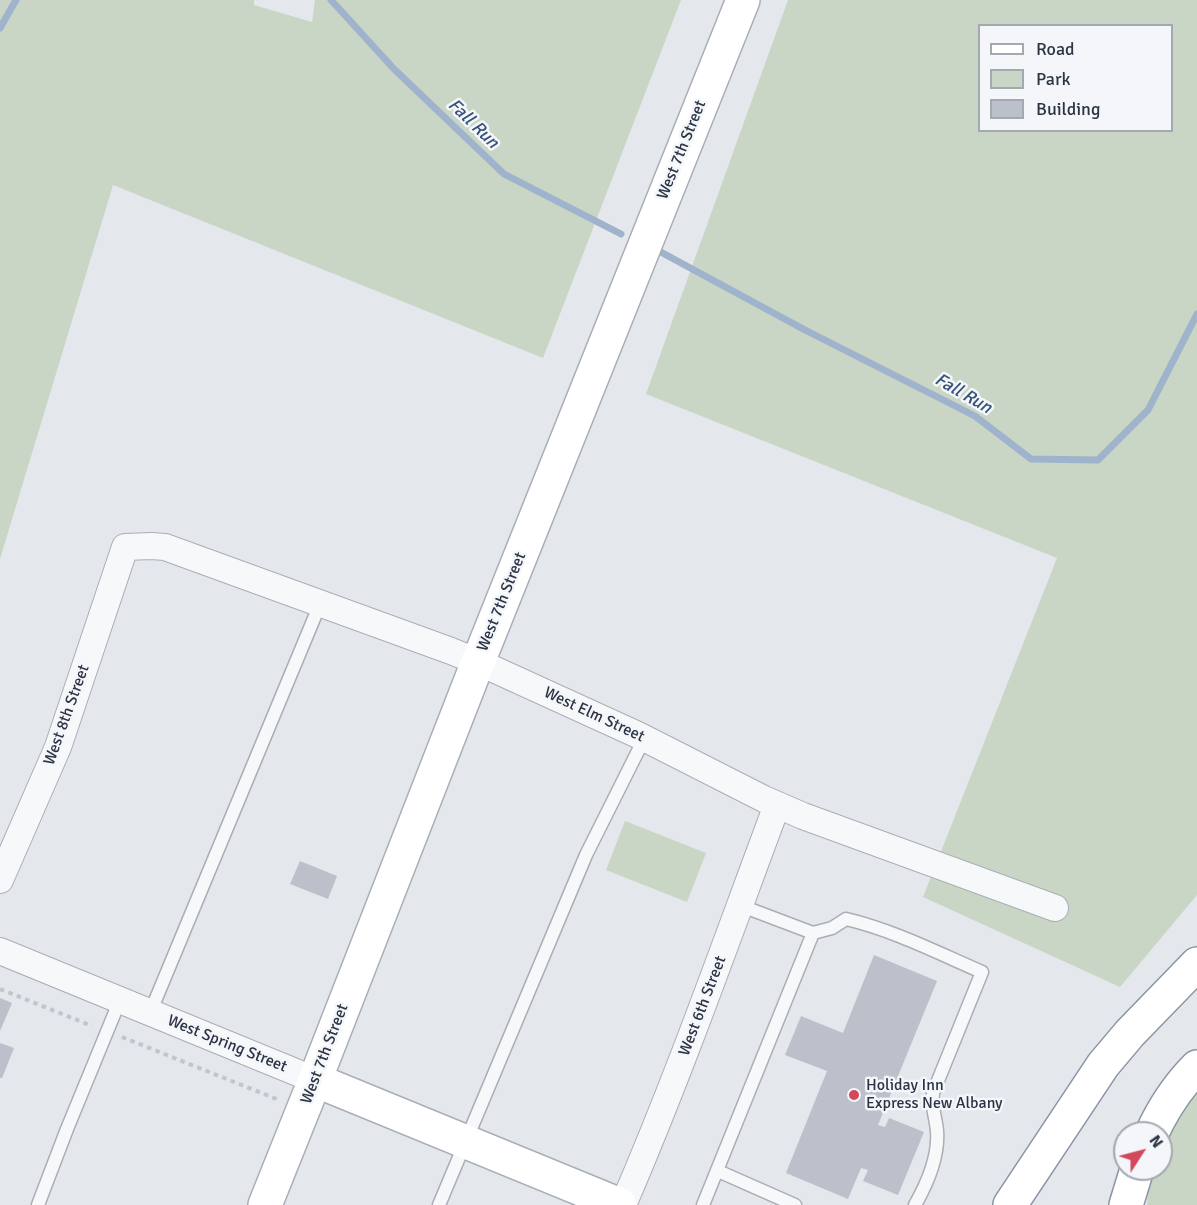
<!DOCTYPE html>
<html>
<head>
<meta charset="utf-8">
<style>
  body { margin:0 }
  #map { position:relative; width:1197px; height:1205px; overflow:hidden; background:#e4e7ec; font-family:Signika,sans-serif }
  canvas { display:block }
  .legend { position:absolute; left:978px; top:24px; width:195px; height:108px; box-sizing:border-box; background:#f4f6f9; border:2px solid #a4a8b1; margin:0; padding:8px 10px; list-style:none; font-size:18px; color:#2b3445 }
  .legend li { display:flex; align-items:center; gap:12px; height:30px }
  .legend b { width:30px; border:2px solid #a4a8b1 }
  .north { position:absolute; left:1113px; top:1121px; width:60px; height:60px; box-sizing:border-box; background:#f4f6f9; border:2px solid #a4a8b1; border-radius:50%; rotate:54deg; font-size:16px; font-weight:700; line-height:24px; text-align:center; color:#2b3445 }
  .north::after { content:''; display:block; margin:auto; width:21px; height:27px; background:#d1495b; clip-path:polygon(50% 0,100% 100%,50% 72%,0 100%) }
</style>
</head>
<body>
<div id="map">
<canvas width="1197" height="1205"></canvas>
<ul class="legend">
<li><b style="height:8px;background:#fff"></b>Road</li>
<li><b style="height:16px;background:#c9d6c5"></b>Park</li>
<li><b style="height:16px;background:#bbc0ca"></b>Building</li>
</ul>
<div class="north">N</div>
</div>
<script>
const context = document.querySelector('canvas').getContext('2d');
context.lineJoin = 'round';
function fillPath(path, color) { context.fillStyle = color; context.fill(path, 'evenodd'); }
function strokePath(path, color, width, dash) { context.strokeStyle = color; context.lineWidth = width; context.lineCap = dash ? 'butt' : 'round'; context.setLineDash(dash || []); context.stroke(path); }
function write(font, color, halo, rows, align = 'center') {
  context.font = font + ' Signika,sans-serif'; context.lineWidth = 5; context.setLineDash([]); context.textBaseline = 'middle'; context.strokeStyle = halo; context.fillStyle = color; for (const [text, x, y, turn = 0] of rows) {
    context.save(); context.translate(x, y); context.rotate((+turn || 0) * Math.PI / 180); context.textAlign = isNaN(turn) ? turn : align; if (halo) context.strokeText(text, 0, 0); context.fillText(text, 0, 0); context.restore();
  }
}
const green = new Path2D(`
  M 0,0 L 254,0 L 254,5 L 312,22 L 315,0 L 681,0 L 543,358 L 113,185 L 0,559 Z
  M 788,0 L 1197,0 L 1197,895 L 1120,987 L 923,897 L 1057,558 L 646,394 ZM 980,26 L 1172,26 L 1172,130 L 980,130 Z
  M 625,821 L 706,853 L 687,902 L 606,870 Z
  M 1197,1091 L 1197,1205 L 1147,1205 L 1148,1189 L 1155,1169 L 1161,1169 L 1161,1150 L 1163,1143 L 1189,1100 Z`);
const stream = new Path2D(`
  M 331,0 L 394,69 L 504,174 L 621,234
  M 0,28 L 16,0
  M 657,250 L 805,330 L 975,416 L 1031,459 L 1098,460 L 1148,410 L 1197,314`);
const building = new Path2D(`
  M 300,861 L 337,876 L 328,899 L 290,884 Z
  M 874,955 L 937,981 L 878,1125 L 885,1127 L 889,1118 L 924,1132 L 898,1195 L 863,1181 L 868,1170 L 861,1168 L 848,1199 L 786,1173 L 827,1071 L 785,1055 L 801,1016 L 843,1033 Z
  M 0,998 L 12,1003 L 0,1031 Z
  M 0,1043 L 14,1048 L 2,1078 L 0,1078 Z`);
const path = new Path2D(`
  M 0,989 L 92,1026
  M 122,1037 L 279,1100`);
const lane = new Path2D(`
  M 813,933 L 832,928 L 846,919 C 893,930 938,953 982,972 L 933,1093 C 931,1107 936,1118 937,1131 C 939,1156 927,1184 915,1205
  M 150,1013 L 320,604
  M 718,1171 L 795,1205
  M 38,1205 L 67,1129 L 120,1000
  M 439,1205 L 586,855 L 644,739
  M 703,1205 L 813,933 L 739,905`);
const street = new Path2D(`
  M 0,880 L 58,747 L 125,547 L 152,546 L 165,547 L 451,651 L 478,662 L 638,735 L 764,799 L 803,816 L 1055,908
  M 0,951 L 315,1080
  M 623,1205 C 680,1073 727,939 777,805`);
const secondary = new Path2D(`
  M 315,1080 L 620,1205
  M 265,1205 L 315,1080 L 478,662 L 743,0`);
const highway = new Path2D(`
  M 1152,1133 C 1163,1109 1178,1086 1197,1067
  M 1010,1205 L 1103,1065 L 1130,1033 L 1197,964
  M 1126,1205 L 1137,1169`);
const markers = [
  [854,1095,6,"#d1495b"]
];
const streetNames = [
  ["West 7th Street",682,150,-68],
  ["West 7th Street",502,602,-68],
  ["West 8th Street",67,715,-70],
  ["West Elm Street",594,715,25],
  ["West 6th Street",703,1006,-69],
  ["West Spring Street",227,1044,22],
  ["West 7th Street",325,1054,-69]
];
const poiNames = [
  ["Holiday Inn",866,1086],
  ["Express New Albany",866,1104]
];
const waterNames = [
  ["Fall Run",473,124,44],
  ["Fall Run",963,394,30]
];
fillPath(green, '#c9d6c5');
strokePath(stream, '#9fb4cc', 7);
fillPath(building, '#bbc0ca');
strokePath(lane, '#a9aeb7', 15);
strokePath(street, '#a9aeb7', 28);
strokePath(secondary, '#a9aeb7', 36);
strokePath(highway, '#8b94a3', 36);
strokePath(path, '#c2c5cb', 4, [4.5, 4.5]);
strokePath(lane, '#f7f8fa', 12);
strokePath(street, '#f7f8fa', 26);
strokePath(secondary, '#fff', 33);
strokePath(highway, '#fff', 33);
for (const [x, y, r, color] of markers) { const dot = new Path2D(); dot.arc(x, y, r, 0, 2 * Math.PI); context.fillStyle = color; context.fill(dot); strokePath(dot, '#f4f6f9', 2); }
write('16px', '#2b3445', '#f4f6f9', streetNames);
write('16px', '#2b3445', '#f4f6f9', poiNames, 'left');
write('italic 18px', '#34527a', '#f4f6f9', waterNames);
</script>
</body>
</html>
